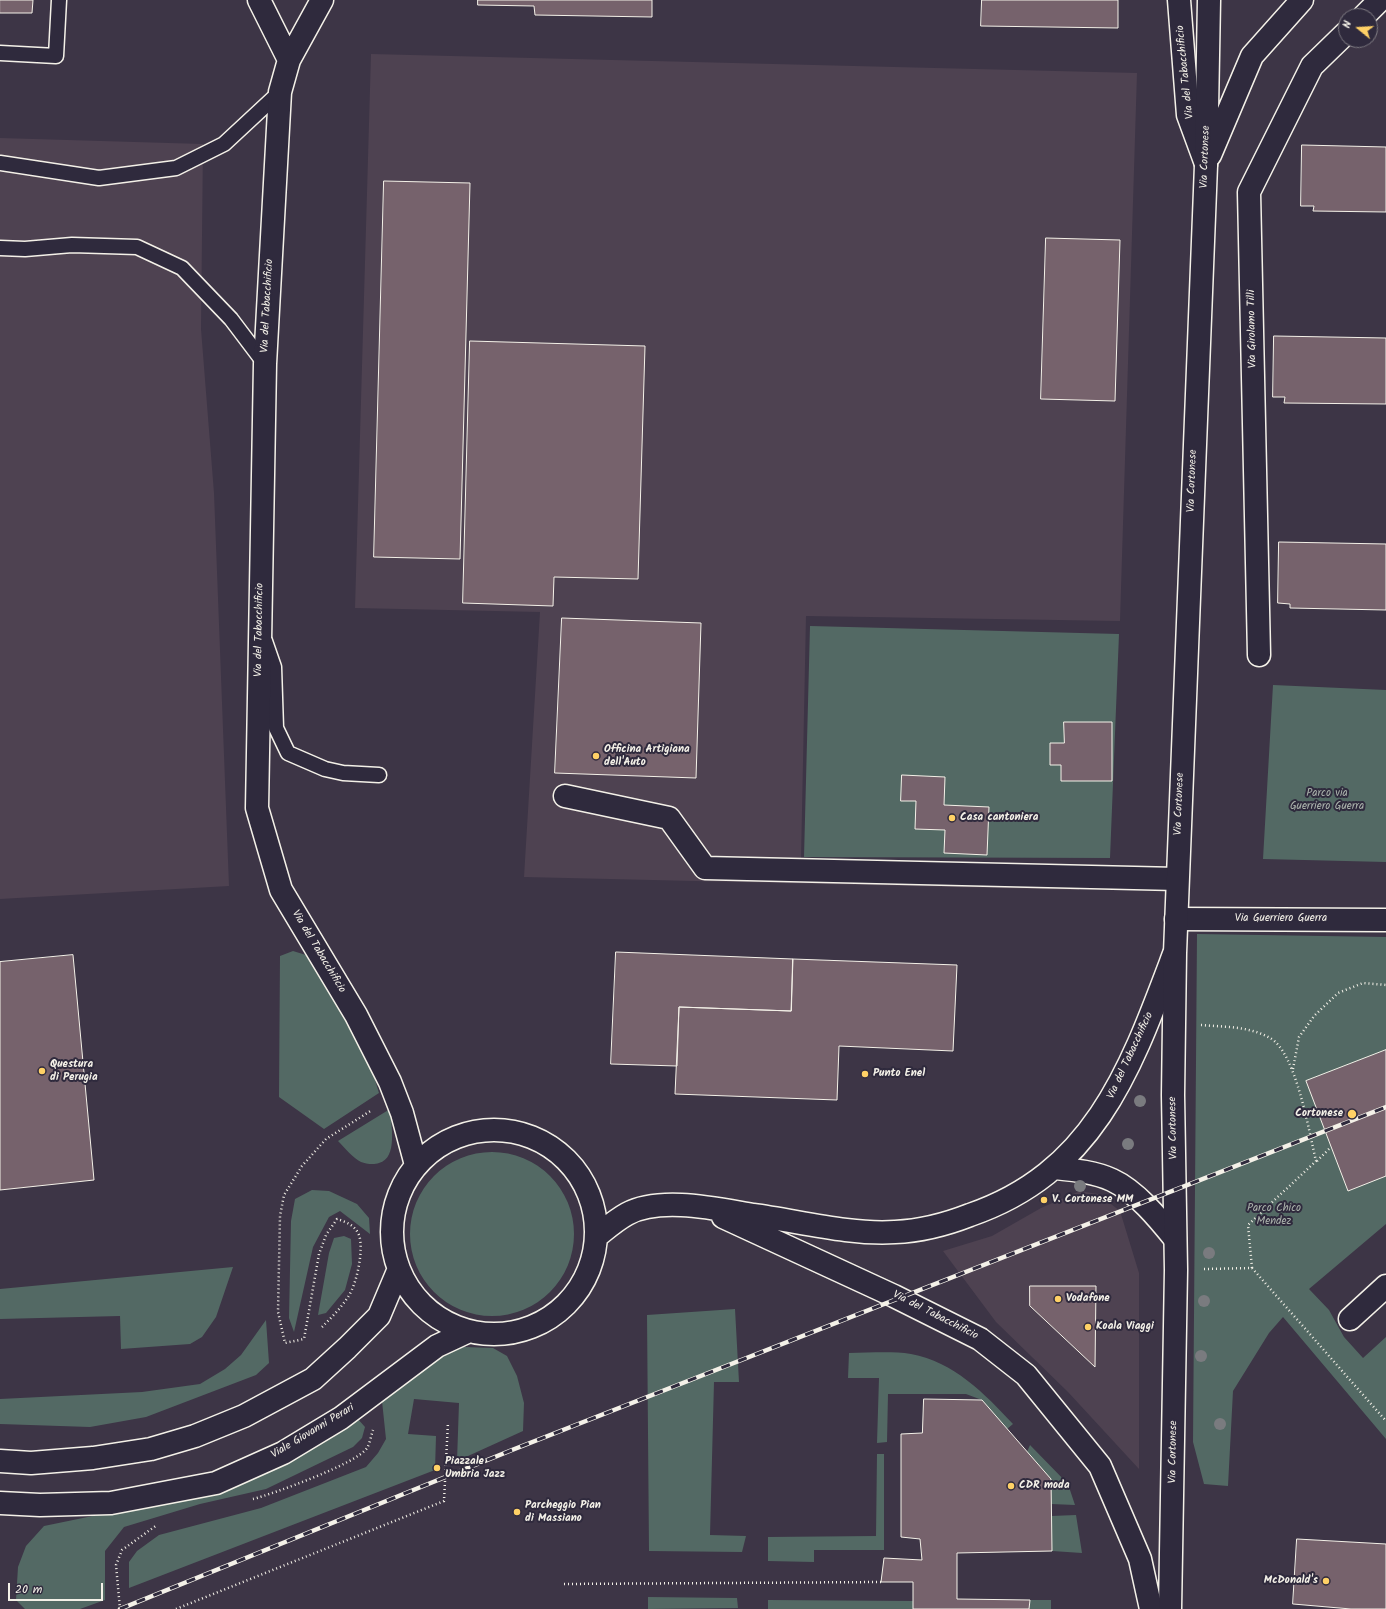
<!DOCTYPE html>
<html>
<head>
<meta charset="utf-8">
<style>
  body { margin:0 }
  #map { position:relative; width:1386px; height:1609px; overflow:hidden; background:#3d3546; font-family:Kalam,sans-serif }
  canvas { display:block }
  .north { position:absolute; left:1338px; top:8px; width:40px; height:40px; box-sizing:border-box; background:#2f2a3d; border:1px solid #7e7a81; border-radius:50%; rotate:288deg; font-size:11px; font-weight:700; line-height:16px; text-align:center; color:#f4f1e8 }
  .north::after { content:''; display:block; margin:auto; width:14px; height:18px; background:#ffd166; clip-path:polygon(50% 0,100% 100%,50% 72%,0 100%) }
  .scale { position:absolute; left:8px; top:1583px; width:95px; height:18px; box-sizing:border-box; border:2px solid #f4f1e8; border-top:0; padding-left:5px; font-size:12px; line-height:14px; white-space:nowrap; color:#f4f1e8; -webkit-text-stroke:3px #2f2a3d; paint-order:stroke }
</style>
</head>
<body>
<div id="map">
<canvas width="1386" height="1609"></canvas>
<div class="north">N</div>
<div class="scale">20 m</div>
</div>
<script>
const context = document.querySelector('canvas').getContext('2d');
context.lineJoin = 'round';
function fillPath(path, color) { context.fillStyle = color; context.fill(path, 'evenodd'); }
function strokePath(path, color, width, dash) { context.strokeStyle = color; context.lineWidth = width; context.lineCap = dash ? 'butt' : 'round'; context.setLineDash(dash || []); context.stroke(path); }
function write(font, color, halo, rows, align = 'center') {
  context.font = font + ' Kalam,sans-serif'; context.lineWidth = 4; context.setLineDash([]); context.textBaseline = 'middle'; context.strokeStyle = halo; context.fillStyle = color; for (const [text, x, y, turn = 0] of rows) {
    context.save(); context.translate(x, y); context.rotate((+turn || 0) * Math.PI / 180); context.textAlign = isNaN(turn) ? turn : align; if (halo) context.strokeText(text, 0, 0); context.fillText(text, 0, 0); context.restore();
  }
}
const built = new Path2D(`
  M 371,54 L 1137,73 L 1120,621 L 806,616 L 801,859 L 1081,865 L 1079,890 L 524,877 L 540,612 L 355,608 Z
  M 0,138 L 203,144 L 201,329 L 214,493 L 229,886 L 0,899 Z
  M 1080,1191 L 1098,1194 L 1120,1211 L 1139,1273 L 1139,1469 L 1068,1392 L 996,1322 L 943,1251 L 992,1236 L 1041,1208 Z`);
const green = new Path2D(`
  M 810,626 L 1119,634 L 1110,858 L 804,857 Z
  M 1273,685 L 1386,690 L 1386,862 L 1263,859 Z
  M 1197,934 L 1386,937 L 1386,1224 L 1309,1289 L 1329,1310 L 1344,1337 L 1363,1358 L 1386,1337 L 1386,1439 L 1283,1317 L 1269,1333 L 1233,1391 L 1228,1486 L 1204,1484 L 1193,1442 Z
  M 293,951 L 306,955 L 367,1054 L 379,1093 L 324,1129 L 279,1097 L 280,956 Z
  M 390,1109 C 391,1124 398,1158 379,1163 C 374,1165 366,1164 361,1162 C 353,1158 345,1148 338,1141 Z
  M410 1234a82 82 0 1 1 164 0a82 82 0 1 1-164 0Z
  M 312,1190 L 329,1191 L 357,1204 L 369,1218 L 370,1234 L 340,1211 L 329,1217 L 313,1247 L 294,1332 L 289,1318 L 291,1221 L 295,1199 Z
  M 344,1236 L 351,1239 L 352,1264 L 345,1290 L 326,1313 L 318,1315 L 329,1253 L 334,1238 Z
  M 233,1267 L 216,1317 L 202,1337 L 190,1344 L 121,1349 L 120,1316 L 0,1319 L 0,1289 Z
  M 735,1309 L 739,1382 L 714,1382 L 710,1535 L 746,1536 L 742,1552 L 649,1551 L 647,1315 Z
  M 266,1320 L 269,1363 L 256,1375 L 146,1417 L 90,1427 L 0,1424 L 0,1399 L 142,1392 L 200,1384 L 225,1369 L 241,1355 Z
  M 464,1347 L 493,1348 L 507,1356 L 517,1376 L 524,1403 L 523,1431 L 457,1461 L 459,1403 L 414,1399 L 408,1434 L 436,1436 L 435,1470 L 129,1588 L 129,1562 L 137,1551 L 159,1535 L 261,1508 L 366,1467 L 378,1453 L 386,1439 L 382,1401 L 441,1351 Z
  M 849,1353 C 869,1353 891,1351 911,1354 C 954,1362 984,1393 1013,1424 L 1007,1429 L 982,1400 L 966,1394 L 888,1394 L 887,1442 L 877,1443 L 879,1378 L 848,1378 Z
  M 357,1418 L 365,1427 L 362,1438 L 353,1447 L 266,1489 L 200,1504 L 124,1527 L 105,1551 L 105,1600 L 80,1609 L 25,1609 L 16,1600 L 18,1567 L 26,1546 L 44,1526 L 112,1512 L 172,1503 L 234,1485 Z
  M 1030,1445 L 1068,1484 L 1075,1505 L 1051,1504 L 1027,1452 Z
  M 877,1454 L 884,1454 L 884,1550 L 814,1550 L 814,1562 L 768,1561 L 768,1537 L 876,1536 Z
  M 1076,1515 L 1082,1553 L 1052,1551 L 1051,1516 Z
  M 648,1597 L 737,1598 L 738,1608 L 648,1609 Z
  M 768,1600 L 913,1601 L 913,1609 L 768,1609 Z
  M 1030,1600 L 1051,1600 L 1051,1609 L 1029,1609 Z`);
const building = new Path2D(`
  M 0,0 L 33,0 L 32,13 L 0,13 Z
  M 478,0 L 652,0 L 652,17 L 535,15 L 534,6 L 478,5 Z
  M 982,0 L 1118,0 L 1118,28 L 981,26 Z
  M 1302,145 L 1386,147 L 1386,212 L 1313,211 L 1314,206 L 1301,206 Z
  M 384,181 L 470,183 L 460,559 L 374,557 Z
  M 1046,238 L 1120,240 L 1115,401 L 1041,399 Z
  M 1274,336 L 1386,338 L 1386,404 L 1284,403 L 1285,397 L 1273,397 Z
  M 470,341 L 645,346 L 638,579 L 554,577 L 553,606 L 463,603 Z
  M 1279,542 L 1386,544 L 1386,610 L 1290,608 L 1290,604 L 1278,603 Z
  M 562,618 L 701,623 L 696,778 L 555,773 Z
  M 1064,722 L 1112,722 L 1112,781 L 1061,781 L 1061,765 L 1050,765 L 1050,743 L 1064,743 Z
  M 902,775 L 945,777 L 944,805 L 989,807 L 987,855 L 944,853 L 945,830 L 915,829 L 916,801 L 901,801 Z
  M 616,952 L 793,959 L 791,1011 L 679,1007 L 677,1066 L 611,1064 Z
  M 73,955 L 94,1180 L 0,1190 L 0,962 Z
  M 793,959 L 957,965 L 953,1051 L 839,1046 L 837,1100 L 675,1094 L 679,1007 L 791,1011 Z
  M 1386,1050 L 1386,1176 L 1348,1191 L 1306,1081 Z
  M 1030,1286 L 1096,1286 L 1095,1367 L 1030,1306 Z
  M 924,1399 L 982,1400 L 1051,1479 L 1052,1551 L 957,1553 L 957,1599 L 1030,1600 L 1029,1609 L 913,1609 L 913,1582 L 881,1582 L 884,1558 L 922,1560 L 920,1539 L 901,1537 L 901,1434 L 922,1433 Z
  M 1297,1539 L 1386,1544 L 1386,1609 L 1351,1609 L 1293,1604 Z`);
const path = new Path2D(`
  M 1201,1025 C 1224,1027 1249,1026 1270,1038 C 1296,1052 1309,1132 1316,1161 L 1248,1225 L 1252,1268
  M 1293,1069 L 1299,1037 L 1314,1016 L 1338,993 L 1363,983 L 1386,985
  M 1317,1161 L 1331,1147
  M 1204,1269 L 1252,1268 L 1386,1421
  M 322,1327 C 331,1318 341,1308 348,1297 C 357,1284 364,1249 359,1235 C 355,1225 346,1222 337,1219 L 326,1235 L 319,1254 L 304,1339 L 285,1343 L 278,1312 L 280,1216 L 284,1195 L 302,1166 L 326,1139 L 372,1110
  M 253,1499 C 273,1494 358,1463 367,1448 C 370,1443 371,1436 373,1430
  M 564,1584 L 881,1582
  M 120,1609 L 116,1565 L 122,1550 L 157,1525
  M 176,1609 L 444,1501 L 448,1422`);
const lane = new Path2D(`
  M 0,53 L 56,56 L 59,0
  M 0,163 L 99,178 L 176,168 L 224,144 L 280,92
  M 0,248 L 25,249 L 72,245 L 137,247 L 182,268 L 231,319 L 265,364
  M 265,641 L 274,667 L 276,728 L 288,753 L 325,769 L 343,773 L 379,775`);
const street = new Path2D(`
  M 259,0 L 289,60
  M 322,0 L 289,60 L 280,92 L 265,364 L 257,808 L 281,890 L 356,1015 L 390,1082 L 402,1113 L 416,1165
  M 1179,0 L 1188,115 L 1206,164
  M 1364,16 L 1380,0
  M 1259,655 L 1249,192 L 1312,66 L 1346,33
  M 565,796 L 669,818 L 705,868 L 1177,879
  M 1176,919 L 1386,920
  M392 1232a102 102 0 1 1 204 0a102 102 0 1 1-204 0Z
  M 1055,1168 C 1074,1170 1095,1172 1112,1180 C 1136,1191 1159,1219 1175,1239
  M 723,1217 L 894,1296 L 980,1339 L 1026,1375 L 1100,1466 L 1140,1559 L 1151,1609
  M 597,1236 C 607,1228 616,1220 627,1214 C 660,1196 717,1209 753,1215 C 798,1221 850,1235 895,1232 C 920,1231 947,1224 970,1215 C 1095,1172 1131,1068 1174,954
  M 1350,1319 L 1386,1286
  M 0,1461 L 31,1463 L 93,1458 L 151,1449 L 195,1436 L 244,1416 L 313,1379 L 347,1348 L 379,1316 L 398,1271
  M 0,1503 L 40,1505 L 111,1503 L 216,1483 L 283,1453 L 341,1418 L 437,1346 L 467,1332`);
const secondary = new Path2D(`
  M 1210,155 L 1252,56 L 1302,0
  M 1170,1609 L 1176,1270 L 1173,1095 L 1175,953 L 1206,165 L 1209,0`);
const rail = new Path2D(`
  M 120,1609 L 512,1450 L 1386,1107`);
const trees = [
  [1140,1101],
  [1128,1144],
  [1080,1186],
  [1209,1253],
  [1204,1301],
  [1201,1356],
  [1220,1424]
];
const markers = [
  [596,756,4,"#ffd166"],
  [952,818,4,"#ffd166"],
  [42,1071,4,"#ffd166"],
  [865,1074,4,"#ffd166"],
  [1352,1114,5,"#ffd166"],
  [1044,1200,4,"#ffd166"],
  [1058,1299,4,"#ffd166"],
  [1088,1327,4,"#ffd166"],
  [437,1468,4,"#ffd166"],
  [1011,1486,4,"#ffd166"],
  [517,1512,4,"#ffd166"],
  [1326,1581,4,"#ffd166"]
];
const streetNames = [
  ["Via del Tabacchificio",1186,72,-96],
  ["Via Cortonese",1206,157,-88],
  ["Via del Tabacchificio",268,306,-87],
  ["Via Girolamo Tilli",1253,329,-91],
  ["Via Cortonese",1193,481,-88],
  ["Via del Tabacchificio",260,630,-89],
  ["Via Cortonese",1180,804,-88],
  ["Via Guerriero Guerra",1281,919],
  ["Via del Tabacchificio",318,952,59],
  ["Via del Tabacchificio",1131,1056,-65],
  ["Via Cortonese",1174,1128,-91],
  ["Via del Tabacchificio",935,1316,27],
  ["Viale Giovanni Perari",313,1432,-31],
  ["Via Cortonese",1174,1452,-89]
];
const poiNames = [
  ["Officina Artigiana",604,750],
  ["dell'Auto",604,763],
  ["Casa cantoniera",960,818],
  ["Questura",50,1065],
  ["di Perugia",50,1078],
  ["Punto Enel",873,1074],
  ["Cortonese",1343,1114,"right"],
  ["V. Cortonese MM",1052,1200],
  ["Vodafone",1066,1299],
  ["Koala Viaggi",1096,1327],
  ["Piazzale",445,1462],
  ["Umbria Jazz",445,1475],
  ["CDR moda",1019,1486],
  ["Parcheggio Pian",525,1506],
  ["di Massiano",525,1519],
  ["McDonald's",1318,1581,"right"]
];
const parkNames = [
  ["Parco via",1327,794],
  ["Guerriero Guerra",1327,807],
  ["Parco Chico",1274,1209],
  ["Mendez",1274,1222]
];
fillPath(built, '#4e4251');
fillPath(green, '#536964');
fillPath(building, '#76626c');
strokePath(building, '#f4f1e8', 1);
strokePath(lane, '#f4f1e8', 17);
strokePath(street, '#f4f1e8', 25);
strokePath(secondary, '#f4f1e8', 25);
strokePath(path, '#f4f1e8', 2.5, [1, 3]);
strokePath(lane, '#2f2a3d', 14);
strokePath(street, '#2f2a3d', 22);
strokePath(secondary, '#2f2a3d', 22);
strokePath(rail, '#f4f1e8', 4.5);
strokePath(rail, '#2f2a3d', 3, [9]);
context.fillStyle = '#7a7b7f';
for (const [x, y] of trees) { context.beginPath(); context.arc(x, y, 6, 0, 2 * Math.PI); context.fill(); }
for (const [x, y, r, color] of markers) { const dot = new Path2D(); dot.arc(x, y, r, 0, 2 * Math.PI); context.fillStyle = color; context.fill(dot); strokePath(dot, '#2f2a3d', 1.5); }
write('11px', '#f4f1e8', '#2f2a3d', streetNames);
write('bold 11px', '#f4f1e8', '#2f2a3d', poiNames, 'left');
write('11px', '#acb4ad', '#2f2a3d', parkNames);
</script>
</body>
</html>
